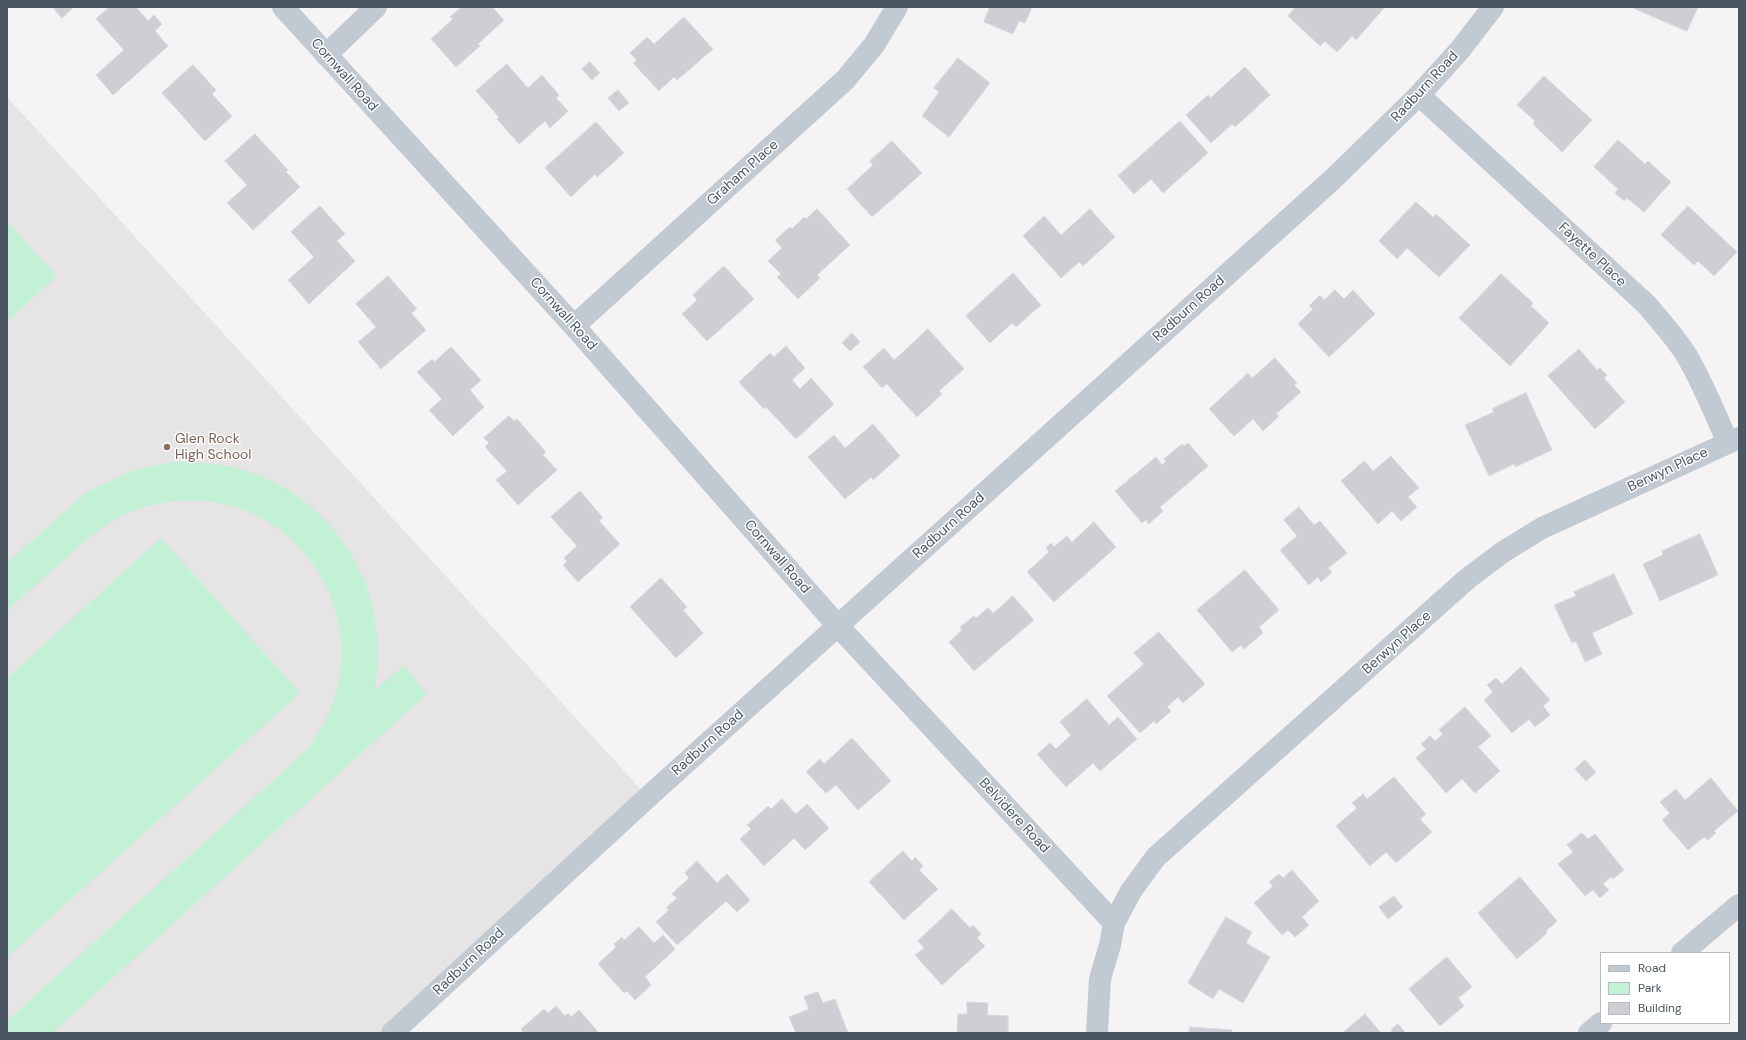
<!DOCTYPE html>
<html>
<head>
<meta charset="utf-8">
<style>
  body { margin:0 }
  #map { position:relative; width:1746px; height:1040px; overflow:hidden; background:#f5f3f3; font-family:"DM Sans",sans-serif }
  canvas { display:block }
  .frame { position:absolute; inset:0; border:8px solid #4a5661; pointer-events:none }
  .legend { position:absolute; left:1600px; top:952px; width:130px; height:72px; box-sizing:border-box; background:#fff; border:1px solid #b7bbc0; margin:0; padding:5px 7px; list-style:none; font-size:12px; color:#4a5661 }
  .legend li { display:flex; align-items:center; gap:8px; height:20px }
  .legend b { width:20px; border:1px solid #b7bbc0 }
</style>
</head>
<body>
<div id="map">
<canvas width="1746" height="1040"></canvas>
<div class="frame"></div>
<ul class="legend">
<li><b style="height:5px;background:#c1cad2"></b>Road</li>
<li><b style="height:11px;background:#c3f1d5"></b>Park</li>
<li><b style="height:11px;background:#cdcfd5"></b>Building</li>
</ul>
</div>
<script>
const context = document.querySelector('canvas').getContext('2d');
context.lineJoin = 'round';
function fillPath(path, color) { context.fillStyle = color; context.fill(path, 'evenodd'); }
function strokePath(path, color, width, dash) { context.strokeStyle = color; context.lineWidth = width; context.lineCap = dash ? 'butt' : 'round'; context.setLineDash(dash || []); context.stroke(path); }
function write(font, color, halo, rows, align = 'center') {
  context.font = font + ' "DM Sans",sans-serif'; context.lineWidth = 3; context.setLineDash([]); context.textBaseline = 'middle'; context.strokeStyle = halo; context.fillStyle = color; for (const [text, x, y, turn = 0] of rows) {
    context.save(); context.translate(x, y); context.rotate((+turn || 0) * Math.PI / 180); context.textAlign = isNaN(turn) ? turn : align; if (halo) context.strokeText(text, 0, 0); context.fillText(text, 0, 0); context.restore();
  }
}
const education = new Path2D(`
  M 7,97 L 648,797 L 392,1033 L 7,1033 Z`);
const green = new Path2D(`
  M 7,222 L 57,276 L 7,322 Z
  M 185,462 C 199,463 213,463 227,466 C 300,480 361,541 374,614 C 379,639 378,664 375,690 L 404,666 L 427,694 L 52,1033 L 7,1033 L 7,1021 L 308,749 C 398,631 294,468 149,506 C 112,515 86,540 59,564 C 41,580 24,596 7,611 L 7,563 L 87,492 L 134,470 L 167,463 Z
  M 161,538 L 300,693 L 7,957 L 7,678 Z`);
const building = new Path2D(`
  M 53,7 L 74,7 L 62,18 Z
  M 110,7 L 136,7 L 148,21 L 154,15 L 162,24 L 155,31 L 168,46 L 113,95 L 96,75 L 124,50 L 96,19 Z
  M 462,7 L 492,7 L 504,20 L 478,44 L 480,46 L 456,67 L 431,39 L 453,19 L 450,17 Z
  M 990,7 L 1032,7 L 1025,23 L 1019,21 L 1013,34 L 984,22 Z
  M 1296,7 L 1385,7 L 1356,40 L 1352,36 L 1337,52 L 1325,41 L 1320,46 L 1288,16 Z
  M 1631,7 L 1698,7 L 1687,31 Z
  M 684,17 L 713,49 L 677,80 L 674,77 L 659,91 L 633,63 L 637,60 L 630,53 L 647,37 L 654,44 Z
  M 958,58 L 990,83 L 949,137 L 922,116 L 939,92 L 934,88 Z
  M 590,62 L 600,73 L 592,80 L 582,69 Z
  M 507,64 L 528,88 L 542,75 L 559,95 L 556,98 L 568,111 L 550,128 L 545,121 L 519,144 L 497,119 L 499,117 L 476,91 Z
  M 193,65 L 216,90 L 212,94 L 232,116 L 205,141 L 162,93 Z
  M 1245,67 L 1270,95 L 1235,127 L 1232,124 L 1211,143 L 1186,115 L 1208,95 L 1210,98 Z
  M 1544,76 L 1592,120 L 1562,152 L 1533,124 L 1535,121 L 1517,105 Z
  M 618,90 L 629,103 L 619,111 L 608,98 Z
  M 1180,121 L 1208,153 L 1163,193 L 1151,179 L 1134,194 L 1118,176 Z
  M 596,122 L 624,153 L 597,177 L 595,174 L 571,197 L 545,168 Z
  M 255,134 L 288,170 L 286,172 L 300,187 L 253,230 L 227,203 L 247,185 L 225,161 Z
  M 1618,140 L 1645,164 L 1648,161 L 1671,182 L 1644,212 L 1627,198 L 1624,201 L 1615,193 L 1618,189 L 1594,167 Z
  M 892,141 L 922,173 L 872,217 L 847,189 L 873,165 L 870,161 Z
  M 1416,202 L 1433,217 L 1436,214 L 1470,245 L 1439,277 L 1407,248 L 1397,259 L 1379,241 Z
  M 320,206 L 345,234 L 337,241 L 355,261 L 309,304 L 288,280 L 314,257 L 291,232 Z
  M 1688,206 L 1737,252 L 1714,276 L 1698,261 L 1694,265 L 1661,235 Z
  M 817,209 L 850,245 L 817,275 L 820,278 L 798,299 L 777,277 L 781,274 L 768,261 L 782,248 L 775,240 L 790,227 L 792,229 L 804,217 L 806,219 Z
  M 1090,209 L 1115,237 L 1083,266 L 1079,262 L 1061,278 L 1023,236 L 1044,216 L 1061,235 Z
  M 724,266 L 754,299 L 707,341 L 682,314 L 697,300 L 693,295 Z
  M 1013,273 L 1041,305 L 1016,327 L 1012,323 L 990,343 L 966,316 Z
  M 1501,274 L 1533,303 L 1531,306 L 1549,323 L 1510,366 L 1459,318 Z
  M 388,276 L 417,309 L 411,313 L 426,330 L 381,369 L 358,342 L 376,327 L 356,304 Z
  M 1335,290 L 1344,299 L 1353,290 L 1375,314 L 1329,357 L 1298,324 L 1313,309 L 1309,306 L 1320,295 L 1324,300 Z
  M 928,329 L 964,369 L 939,391 L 942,394 L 917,417 L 887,384 L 882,388 L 863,367 L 884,348 L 894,360 Z
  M 852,333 L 860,342 L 850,351 L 842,343 Z
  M 786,346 L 805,368 L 792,380 L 800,389 L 811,378 L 834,404 L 796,439 L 766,407 L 764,409 L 739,382 L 770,353 L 774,357 Z
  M 451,347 L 481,380 L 470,390 L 484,407 L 453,436 L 429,410 L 442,399 L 417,372 L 432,359 L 434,362 Z
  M 1579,349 L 1597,370 L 1600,368 L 1607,375 L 1604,378 L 1625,402 L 1595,429 L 1548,376 Z
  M 1275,358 L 1297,383 L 1294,385 L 1301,392 L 1276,414 L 1279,416 L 1263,431 L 1253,419 L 1234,436 L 1209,409 L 1248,373 L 1252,378 Z
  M 1526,393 L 1552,450 L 1515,467 L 1514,464 L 1489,476 L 1465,425 L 1494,412 L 1492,409 Z
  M 509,416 L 514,421 L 517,419 L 546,452 L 543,455 L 557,470 L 518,505 L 496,480 L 507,471 L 485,447 L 489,443 L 484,438 Z
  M 873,424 L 900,456 L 873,480 L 871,477 L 845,499 L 808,457 L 834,435 L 845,448 Z
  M 1188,443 L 1208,466 L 1160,507 L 1163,511 L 1149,524 L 1146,520 L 1142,523 L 1115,491 L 1156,457 L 1162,465 L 1166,461 L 1164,459 L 1182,444 L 1184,446 Z
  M 1391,456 L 1419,488 L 1408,497 L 1417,507 L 1401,521 L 1392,511 L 1378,524 L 1341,481 L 1364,461 L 1373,471 Z
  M 580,491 L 603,518 L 599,521 L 620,544 L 578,582 L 563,565 L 567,561 L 564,558 L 577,546 L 551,517 Z
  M 1299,507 L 1314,525 L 1320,521 L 1347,553 L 1328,568 L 1332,572 L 1321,582 L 1318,577 L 1309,585 L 1280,550 L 1297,536 L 1284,520 Z
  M 1094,522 L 1116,547 L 1054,602 L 1027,572 L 1049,552 L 1046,548 L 1051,543 L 1054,547 L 1067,536 L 1072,542 Z
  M 1700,534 L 1718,575 L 1660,601 L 1643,564 L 1663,555 L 1662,551 Z
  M 1245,570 L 1279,610 L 1259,627 L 1263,633 L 1244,649 L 1241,645 L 1232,652 L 1197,610 Z
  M 1614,574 L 1633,614 L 1592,633 L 1602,654 L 1585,662 L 1576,641 L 1572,643 L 1554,605 L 1576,596 L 1574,592 Z
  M 661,578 L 687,607 L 683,610 L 703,633 L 676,658 L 630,607 Z
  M 1013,596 L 1034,620 L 974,671 L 949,642 L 962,630 L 960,627 L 974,616 L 976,618 L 988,608 L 993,613 Z
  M 1159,632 L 1205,684 L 1183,703 L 1178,697 L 1167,707 L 1171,711 L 1156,724 L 1154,721 L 1140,733 L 1107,696 L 1144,664 L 1134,653 Z
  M 1521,667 L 1550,700 L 1543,706 L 1550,715 L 1535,727 L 1529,719 L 1512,733 L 1484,700 L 1493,692 L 1487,685 L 1496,678 L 1502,684 Z
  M 1087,699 L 1109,725 L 1118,717 L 1137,739 L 1100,771 L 1093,763 L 1066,787 L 1037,754 L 1050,743 L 1056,749 L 1071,735 L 1060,722 Z
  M 1465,707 L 1491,736 L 1478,747 L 1500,771 L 1475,793 L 1462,779 L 1446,793 L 1416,758 L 1426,749 L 1421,744 L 1430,736 L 1435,741 L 1443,734 L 1439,730 Z
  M 852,738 L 891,781 L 858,810 L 836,785 L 826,793 L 806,772 L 820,759 L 824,764 Z
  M 1585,760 L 1596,772 L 1586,781 L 1575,769 Z
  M 1394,777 L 1426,814 L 1420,819 L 1432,832 L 1396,863 L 1386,852 L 1370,866 L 1336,826 L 1357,808 L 1352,803 L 1363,794 L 1367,799 Z
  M 1711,778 L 1738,811 L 1714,831 L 1716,833 L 1708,840 L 1704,837 L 1688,850 L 1662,820 L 1670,813 L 1660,802 L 1676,789 L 1685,800 Z
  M 782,799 L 796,814 L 807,804 L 829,828 L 805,850 L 794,838 L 764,866 L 740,839 L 751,829 L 747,825 L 768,806 L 771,809 Z
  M 1582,833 L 1588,839 L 1595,834 L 1624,870 L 1613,879 L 1611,877 L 1603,884 L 1609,890 L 1600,898 L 1593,890 L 1585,896 L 1558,864 L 1573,852 L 1567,845 Z
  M 903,851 L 912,861 L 915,857 L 923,866 L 919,870 L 938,889 L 904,920 L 869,882 Z
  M 697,861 L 717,883 L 727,874 L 750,900 L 737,912 L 726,901 L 677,945 L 656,922 L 669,910 L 666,908 L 677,898 L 672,894 L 689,878 L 685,873 Z
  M 1292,870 L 1319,901 L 1302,917 L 1309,925 L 1295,937 L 1288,930 L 1282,935 L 1254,903 L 1273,886 L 1269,882 L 1279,874 L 1283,878 Z
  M 1520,877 L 1557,921 L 1546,931 L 1547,933 L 1517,959 L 1478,913 Z
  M 1394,896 L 1403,907 L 1388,919 L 1379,907 Z
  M 952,909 L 970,928 L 973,925 L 981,934 L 977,938 L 985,946 L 942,985 L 915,955 L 924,948 L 918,941 Z
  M 1226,917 L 1252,932 L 1246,943 L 1270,957 L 1243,1003 L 1219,989 L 1213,999 L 1188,983 Z
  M 639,927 L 654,943 L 663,935 L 675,949 L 645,977 L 651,985 L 635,1000 L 627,991 L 624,993 L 598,964 L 616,947 L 614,944 L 622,937 L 624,940 Z
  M 1447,957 L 1472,987 L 1458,998 L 1464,1006 L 1440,1026 L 1409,989 Z
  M 818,992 L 823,1003 L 835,999 L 848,1033 L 796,1033 L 789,1017 L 809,1009 L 804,997 Z
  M 967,1002 L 988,1003 L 987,1015 L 1008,1016 L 1008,1033 L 957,1033 L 958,1014 L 967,1014 Z
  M 556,1006 L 565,1016 L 568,1013 L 571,1017 L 579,1010 L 599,1033 L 524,1033 L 521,1029 L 544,1009 L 548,1013 Z
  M 1365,1014 L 1381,1033 L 1343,1033 Z
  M 1398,1024 L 1405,1032 L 1403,1033 L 1393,1033 L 1391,1030 Z
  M 1190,1027 L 1232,1030 L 1232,1033 L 1189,1033 Z`);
const street = new Path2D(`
  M 283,7 L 574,326 L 838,626 L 1114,923 L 1110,945 L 1100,979 L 1097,1033
  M 326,55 L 376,7
  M 1419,95 L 1647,305 C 1661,322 1676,338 1687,356 C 1703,384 1715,413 1728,443
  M 574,326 L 845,80 L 874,45 L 897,7
  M 1114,923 L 1131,891 L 1156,857 L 1467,579 L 1503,552 L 1542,528 L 1739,438
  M 1682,953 L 1739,905
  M 392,1033 L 648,797 L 1333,179 L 1419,95 L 1459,51 L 1493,7
  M 1589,1033 L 1601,1023`);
const markers = [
  [167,447,4,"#8d6e63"]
];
const streetNames = [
  ["Cornwall Road",344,75,48],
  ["Radburn Road",1425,87,-47],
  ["Graham Place",743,173,-42],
  ["Fayette Place",1592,255,43],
  ["Radburn Road",1189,309,-42],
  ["Cornwall Road",563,314,48],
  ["Berwyn Place",1668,470,-25],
  ["Radburn Road",949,526,-42],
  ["Cornwall Road",777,557,49],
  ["Berwyn Place",1397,643,-42],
  ["Radburn Road",708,743,-42],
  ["Belvidere Road",1014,816,47],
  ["Radburn Road",469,962,-43]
];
const educationNames = [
  ["Glen Rock",175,439],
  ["High School",175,455]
];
fillPath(education, '#e6e4e5');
fillPath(green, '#c3f1d5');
fillPath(building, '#cdcfd5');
strokePath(building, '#d7d9de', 1);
strokePath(street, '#c1cad2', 22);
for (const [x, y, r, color] of markers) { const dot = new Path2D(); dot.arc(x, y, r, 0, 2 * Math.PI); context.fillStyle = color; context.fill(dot); strokePath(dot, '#fff', 1.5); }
write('14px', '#4a5661', '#fff', streetNames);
write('14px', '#785e54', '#fff', educationNames, 'left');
</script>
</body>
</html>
